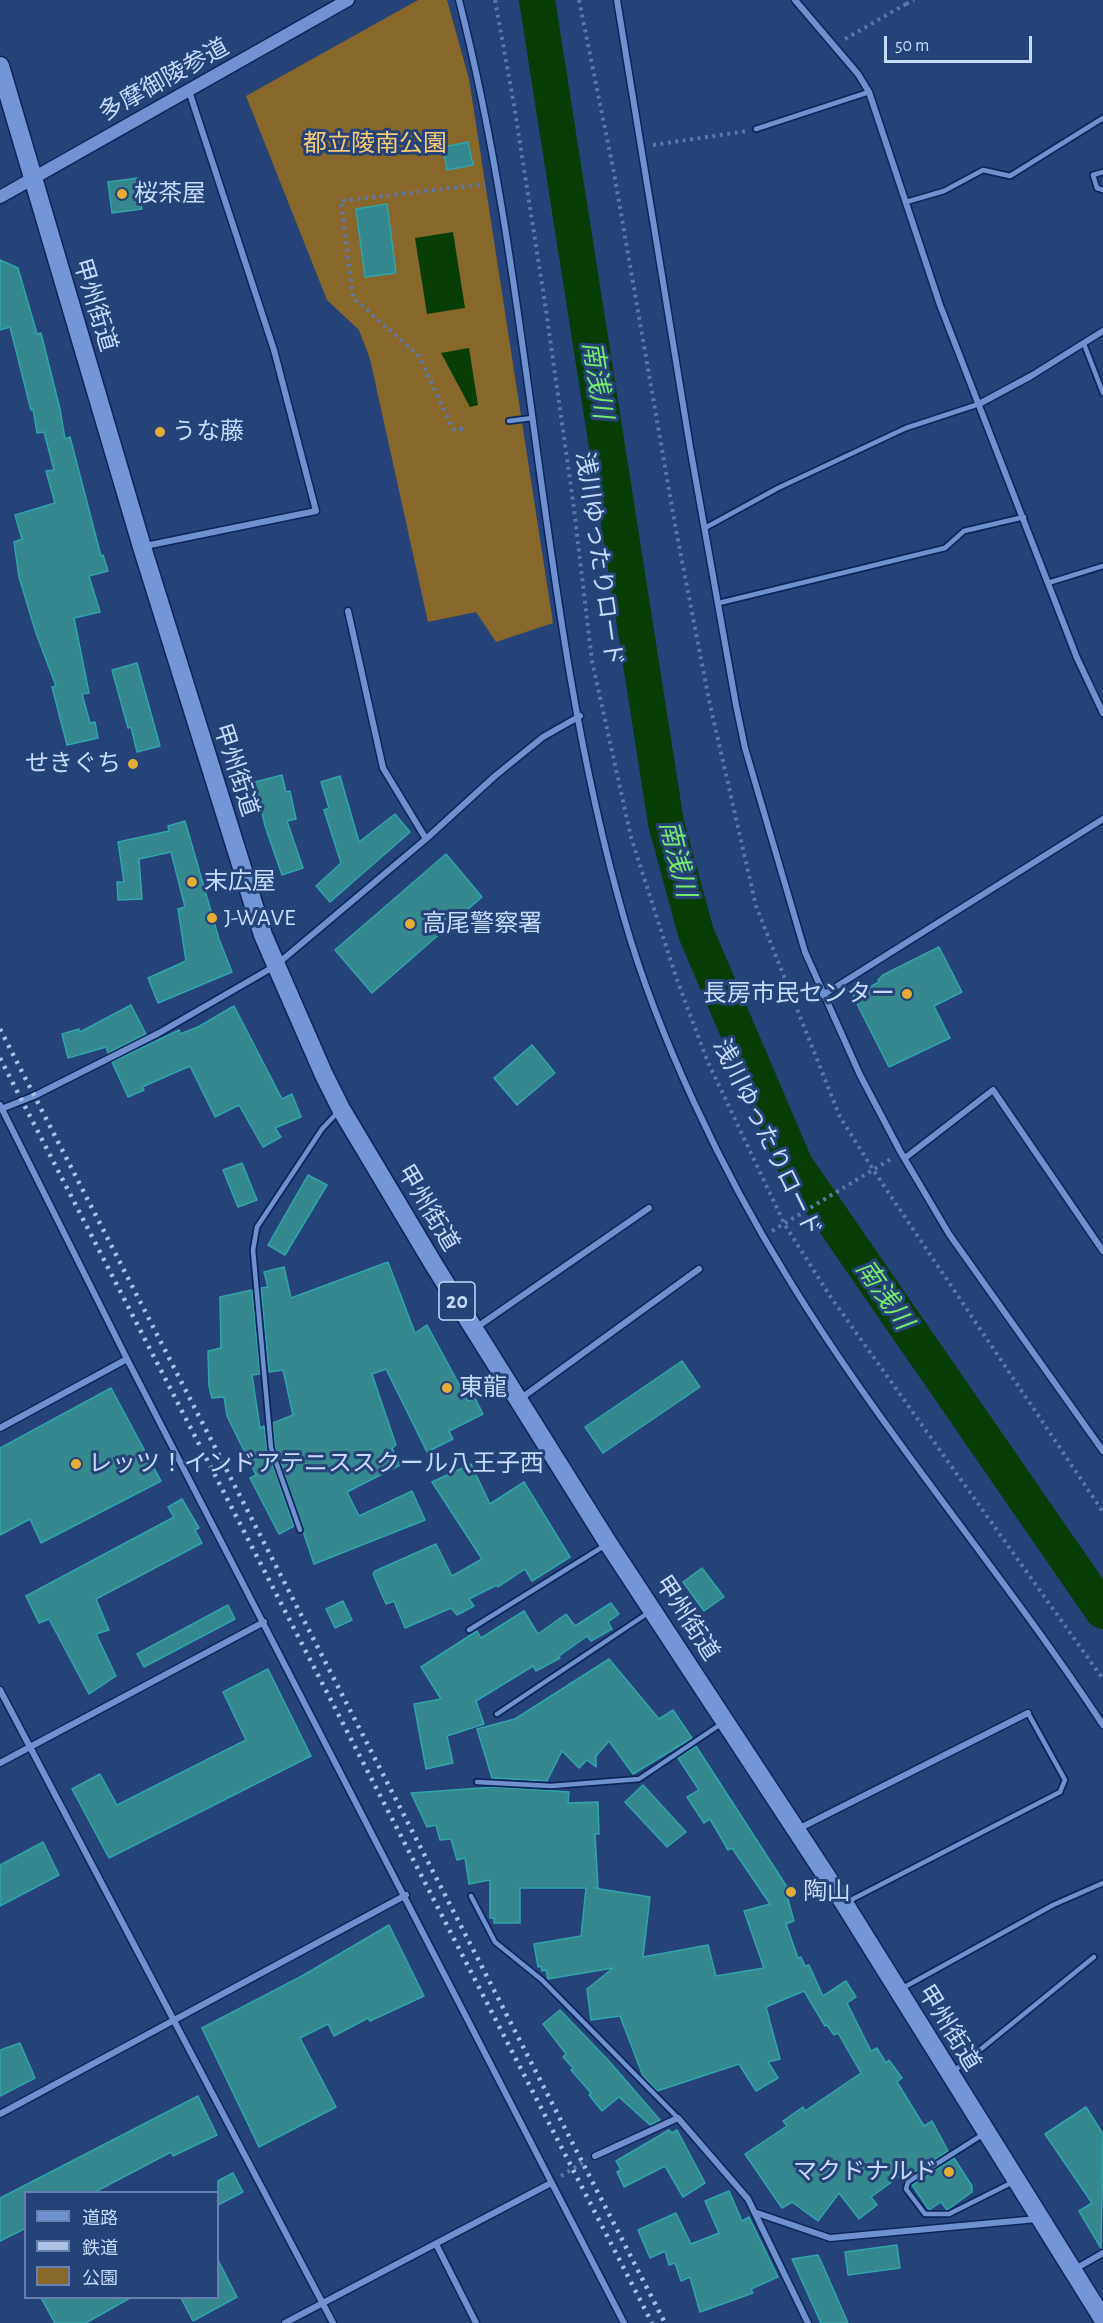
<!DOCTYPE html>
<html>
<head>
<meta charset="utf-8">
<style>
  body { margin:0 }
  #map { position:relative; width:1103px; height:2323px; overflow:hidden; background:#254279; font-family:"Alegreya Sans","Noto Sans JP",sans-serif }
  canvas { display:block }
  .legend { position:absolute; left:24px; top:2191px; width:195px; height:108px; box-sizing:border-box; background:#254279; border:2px solid #667fad; margin:0; padding:8px 10px; list-style:none; font-size:18px; color:#c8dafb }
  .legend li { display:flex; align-items:center; gap:12px; height:30px }
  .legend b { width:30px; border:2px solid #667fad }
  .scale { position:absolute; left:884px; top:36px; width:148px; height:27px; box-sizing:border-box; border:3px solid #c8dafb; border-top:0; padding-left:8px; font-size:18px; line-height:21px; white-space:nowrap; color:#c8dafb; -webkit-text-stroke:4px #254279; paint-order:stroke }
</style>
</head>
<body>
<div id="map">
<canvas width="1103" height="2323"></canvas>
<ul class="legend">
<li><b style="height:8px;background:#7192d2"></b>道路</li>
<li><b style="height:8px;background:#acc0e5"></b>鉄道</li>
<li><b style="height:16px;background:#87682a"></b>公園</li>
</ul>
<div class="scale">50 m</div>
</div>
<script>
const context = document.querySelector('canvas').getContext('2d');
context.lineJoin = 'round';
function fillPath(path, color) { context.fillStyle = color; context.fill(path, 'evenodd'); }
function strokePath(path, color, width, dash) { context.strokeStyle = color; context.lineWidth = width; context.lineCap = dash ? 'butt' : 'round'; context.setLineDash(dash || []); context.stroke(path); }
function write(font, color, halo, rows, align = 'center') {
  context.font = font + ' "Alegreya Sans","Noto Sans JP",sans-serif'; context.lineWidth = 6; context.setLineDash([]); context.textBaseline = 'middle'; context.strokeStyle = halo; context.fillStyle = color; for (const [text, x, y, turn = 0] of rows) {
    context.save(); context.translate(x, y); context.rotate((+turn || 0) * Math.PI / 180); context.textAlign = isNaN(turn) ? turn : align; if (halo) context.strokeText(text, 0, 0); context.fillText(text, 0, 0); context.restore();
  }
}
const green = new Path2D(`
  M 418,0 L 447,0 L 469,79 L 553,623 L 496,642 L 476,612 L 428,622 L 370,359 L 359,330 L 327,300 L 246,96 Z`);
const water = new Path2D(`
  M 453,232 L 465,308 L 427,314 L 415,238 Z
  M 469,348 L 478,405 L 470,407 L 441,353 Z`);
const river = new Path2D(`
  M 537,0 L 666,823 L 696,933 L 795,1165 L 1103,1611`);
const building = new Path2D(`
  M 468,142 L 473,165 L 447,170 L 443,147 Z
  M 138,178 L 142,209 L 112,213 L 108,182 Z
  M 387,204 L 396,273 L 365,277 L 356,209 Z
  M 0,260 L 18,268 L 37,334 L 41,333 L 60,409 L 65,439 L 70,437 L 101,556 L 103,555 L 108,571 L 89,576 L 100,612 L 74,618 L 89,693 L 82,694 L 90,723 L 95,722 L 98,738 L 67,745 L 52,687 L 56,686 L 36,633 L 19,577 L 14,542 L 22,539 L 15,515 L 55,503 L 46,471 L 54,470 L 44,432 L 37,433 L 33,409 L 31,410 L 10,327 L 0,330 Z
  M 137,663 L 160,746 L 137,752 L 131,727 L 128,728 L 112,670 Z
  M 282,775 L 286,792 L 290,791 L 296,819 L 287,821 L 303,868 L 282,875 L 265,826 L 255,782 Z
  M 340,776 L 359,842 L 395,814 L 410,832 L 330,902 L 316,886 L 341,863 L 324,810 L 329,808 L 321,782 Z
  M 185,821 L 219,939 L 232,972 L 158,1003 L 148,978 L 186,961 L 178,909 L 185,907 L 171,852 L 139,859 L 142,899 L 118,900 L 117,882 L 124,882 L 118,842 L 169,831 L 168,826 Z
  M 446,854 L 482,897 L 372,993 L 335,950 Z
  M 939,947 L 962,992 L 934,1006 L 950,1038 L 889,1067 L 853,996 L 879,982 L 878,980 L 883,975 Z
  M 131,1005 L 146,1034 L 108,1053 L 106,1047 L 68,1058 L 62,1034 L 79,1029 L 80,1032 Z
  M 234,1006 L 282,1099 L 292,1094 L 301,1117 L 275,1128 L 281,1137 L 263,1147 L 239,1105 L 215,1117 L 190,1066 L 142,1087 L 144,1090 L 128,1097 L 112,1062 L 179,1030 L 180,1034 L 198,1027 Z
  M 532,1045 L 555,1073 L 517,1105 L 494,1078 Z
  M 242,1163 L 257,1200 L 238,1207 L 223,1170 Z
  M 308,1175 L 327,1185 L 285,1255 L 268,1245 Z
  M 388,1262 L 415,1333 L 427,1325 L 468,1401 L 475,1398 L 483,1414 L 449,1431 L 453,1439 L 427,1452 L 386,1369 L 372,1374 L 396,1445 L 392,1448 L 400,1465 L 347,1492 L 359,1516 L 412,1491 L 425,1520 L 314,1564 L 275,1447 L 273,1423 L 293,1415 L 283,1370 L 269,1372 L 261,1288 L 268,1287 L 264,1272 L 284,1267 L 291,1298 Z
  M 252,1290 L 260,1374 L 252,1375 L 260,1428 L 264,1426 L 267,1449 L 294,1526 L 279,1534 L 250,1478 L 256,1475 L 227,1416 L 224,1397 L 212,1398 L 209,1386 L 208,1351 L 221,1348 L 220,1297 Z
  M 682,1361 L 700,1387 L 603,1453 L 585,1427 Z
  M 111,1388 L 161,1481 L 41,1543 L 30,1519 L 0,1535 L 0,1448 Z
  M 471,1464 L 490,1504 L 524,1482 L 570,1557 L 532,1581 L 525,1569 L 498,1587 L 497,1585 L 469,1599 L 474,1606 L 457,1615 L 451,1608 L 405,1628 L 394,1601 L 386,1604 L 373,1574 L 375,1571 L 436,1544 L 452,1576 L 482,1559 L 432,1482 Z
  M 182,1499 L 199,1528 L 195,1530 L 202,1543 L 96,1599 L 109,1630 L 96,1634 L 116,1676 L 89,1694 L 49,1619 L 39,1623 L 26,1596 L 174,1517 L 168,1507 Z
  M 702,1568 L 724,1597 L 704,1611 L 683,1582 Z
  M 343,1601 L 352,1620 L 335,1628 L 326,1609 Z
  M 611,1603 L 619,1614 L 608,1622 L 612,1629 L 591,1641 L 587,1636 L 559,1656 L 560,1658 L 536,1671 L 533,1666 L 476,1701 L 484,1724 L 447,1736 L 453,1763 L 426,1769 L 414,1704 L 441,1699 L 421,1667 L 477,1631 L 481,1638 L 524,1611 L 538,1634 L 566,1614 L 575,1626 Z
  M 228,1605 L 235,1619 L 144,1667 L 137,1654 Z
  M 609,1659 L 659,1719 L 673,1710 L 692,1738 L 633,1774 L 609,1741 L 596,1756 L 596,1767 L 587,1760 L 579,1768 L 562,1751 L 547,1781 L 492,1778 L 477,1729 L 515,1719 Z
  M 268,1669 L 311,1756 L 109,1858 L 72,1789 L 100,1774 L 117,1805 L 246,1740 L 223,1692 Z
  M 696,1746 L 787,1887 L 785,1889 L 794,1921 L 786,1924 L 798,1958 L 801,1957 L 805,1966 L 809,1965 L 823,1996 L 846,1981 L 856,1997 L 847,2003 L 871,2051 L 877,2048 L 886,2063 L 889,2060 L 902,2078 L 897,2082 L 924,2126 L 932,2121 L 948,2151 L 907,2177 L 904,2173 L 871,2197 L 877,2205 L 859,2219 L 839,2193 L 818,2221 L 792,2202 L 782,2208 L 745,2154 L 787,2126 L 783,2121 L 803,2107 L 805,2111 L 861,2073 L 838,2033 L 834,2035 L 827,2025 L 825,2026 L 804,1991 L 766,2007 L 780,2059 L 768,2062 L 778,2078 L 756,2091 L 739,2064 L 657,2091 L 643,2076 L 620,2016 L 591,2020 L 587,1989 L 613,1968 L 548,1979 L 546,1970 L 542,1971 L 541,1966 L 538,1967 L 534,1944 L 581,1936 L 586,1888 L 520,1888 L 520,1923 L 494,1923 L 494,1918 L 490,1918 L 490,1880 L 469,1884 L 465,1858 L 457,1860 L 451,1839 L 440,1840 L 436,1825 L 427,1827 L 411,1793 L 495,1787 L 569,1792 L 568,1803 L 598,1802 L 599,1834 L 595,1834 L 598,1888 L 594,1888 L 650,1897 L 643,1957 L 708,1945 L 716,1976 L 764,1968 L 744,1911 L 770,1904 L 732,1848 L 728,1850 L 710,1819 L 704,1823 L 687,1797 L 699,1790 L 678,1758 Z
  M 643,1785 L 686,1832 L 667,1847 L 625,1802 Z
  M 43,1842 L 59,1875 L 0,1906 L 0,1865 Z
  M 389,1925 L 424,1996 L 370,2021 L 368,2018 L 334,2036 L 328,2024 L 300,2038 L 336,2107 L 259,2147 L 202,2028 L 302,1976 Z
  M 560,2010 L 608,2060 L 660,2120 L 650,2125 L 619,2097 L 602,2111 L 589,2095 L 591,2093 L 571,2070 L 573,2068 L 563,2057 L 566,2054 L 543,2024 Z
  M 20,2043 L 35,2078 L 0,2096 L 0,2050 Z
  M 198,2096 L 217,2135 L 173,2156 L 171,2152 L 93,2193 L 26,2193 L 26,2228 L 0,2241 L 0,2198 Z
  M 1086,2107 L 1103,2134 L 1101,2248 L 1079,2211 L 1092,2203 L 1045,2134 Z
  M 669,2130 L 672,2133 L 677,2130 L 705,2183 L 683,2197 L 665,2166 L 624,2187 L 617,2172 L 621,2170 L 616,2161 Z
  M 954,2158 L 972,2186 L 972,2192 L 947,2210 L 941,2202 L 929,2210 L 912,2185 Z
  M 233,2173 L 243,2192 L 218,2205 L 218,2181 Z
  M 729,2191 L 742,2221 L 749,2217 L 778,2277 L 751,2289 L 753,2293 L 700,2312 L 690,2277 L 681,2281 L 675,2263 L 669,2265 L 665,2251 L 650,2258 L 638,2230 L 676,2213 L 691,2244 L 719,2233 L 705,2201 Z
  M 897,2245 L 900,2268 L 848,2275 L 845,2252 Z
  M 818,2255 L 824,2268 L 848,2323 L 821,2323 L 792,2259 Z
  M 218,2260 L 237,2297 L 193,2321 L 181,2298 L 218,2298 Z
  M 41,2298 L 130,2298 L 86,2323 L 55,2323 Z`);
const path = new Path2D(`
  M 495,0 L 514,105 L 546,310 L 573,501 L 592,661 L 631,837 L 676,977 L 707,1060 L 785,1225 L 830,1296 L 1103,1679
  M 579,0 L 614,173 L 676,530 L 709,700 L 756,906 L 840,1117 L 874,1171 L 1103,1512
  M 906,4 L 914,0
  M 845,39 L 906,4 L 905,0
  M 653,145 L 747,131
  M 463,429 L 453,429 L 419,356 L 353,298 L 341,201 L 485,184
  M 772,1231 L 891,1159
  M 561,2176 L 587,2160`);
const lane = new Path2D(`
  M 756,129 L 869,92
  M 1103,172 L 1093,175 L 1097,188 L 1103,190
  M 906,202 L 944,191 L 983,170 L 1010,176 L 1103,118
  M 1084,344 L 1103,393
  M 509,421 L 532,418
  M 705,528 L 778,488 L 906,428 L 979,404
  M 1048,583 L 1103,566
  M 719,603 L 945,548 L 964,531 L 1024,517
  M 300,1530 L 271,1448 L 253,1250 L 257,1227 L 322,1129 L 337,1113
  M 471,1629 L 469,1630 L 604,1546
  M 497,1714 L 648,1613
  M 477,1782 L 551,1786 L 639,1779 L 721,1724
  M 471,1896 L 495,1942 L 542,1980 L 678,2118
  M 849,1901 L 1060,1792 L 1065,1780 L 1028,1713
  M 901,1989 L 1053,1905 L 1103,1883
  M 954,2071 L 1094,1957
  M 982,2135 L 908,2182 L 906,2189 L 925,2214 L 949,2214 L 1013,2182`);
const street = new Path2D(`
  M 459,0 C 536,302 538,618 624,918 C 658,1037 723,1173 788,1278 C 883,1434 1003,1573 1103,1725
  M 617,0 L 690,447 L 736,705 L 745,748 L 805,952 L 860,1075 L 900,1151 L 949,1234 L 1103,1451
  M 795,0 L 858,74 L 869,92 L 940,305 L 1077,658 L 1103,713
  M 979,404 L 1031,376 L 1103,331
  M 145,546 L 316,511 L 274,350 L 189,91
  M 348,611 L 383,768 L 426,839
  M 823,995 L 1103,819
  M 0,1105 L 127,1359 L 624,2323
  M 1,1109 L 34,1096 L 159,1033 L 275,966 L 426,839 L 495,776 L 543,737 L 580,716
  M 905,1158 L 993,1090 L 1103,1251
  M 477,1327 L 649,1208
  M 520,1399 L 699,1269
  M 0,1428 L 127,1359
  M 0,1690 L 333,2323
  M 0,1763 L 264,1622
  M 798,1829 L 1028,1713
  M 0,2114 L 406,1895
  M 595,2156 L 678,2118 L 748,2199 L 808,2323
  M 757,2213 L 830,2238 L 1037,2219
  M 436,2244 L 476,2323
  M 1075,2269 L 1103,2253
  M 285,2323 L 551,2183`);
const secondary = new Path2D(`
  M 0,197 L 348,0`);
const highway = new Path2D(`
  M 0,66 L 142,547 L 263,935 L 324,1075 L 341,1109 L 434,1265 L 608,1543 L 844,1903 L 1103,2319`);
const rail = new Path2D(`
  M 0,1029 L 665,2323
  M 0,1058 L 652,2323`);
const markers = [
  [122,194,6,"#e4ad35"],
  [160,432,6,"#e4ad35"],
  [133,764,6,"#e4ad35"],
  [192,882,6,"#e4ad35"],
  [212,918,6,"#e4ad35"],
  [410,924,6,"#e4ad35"],
  [907,994,6,"#e4ad35"],
  [447,1388,6,"#e4ad35"],
  [76,1464,6,"#e4ad35"],
  [791,1892,6,"#e4ad35"],
  [949,2172,6,"#e4ad35"]
];
const shields = [
  [457,1301,36]
];
const shieldNames = [
  ["20",457,1301]
];
const streetNames = [
  ["多摩御陵参道",164,80,-29],
  ["甲州街道",95,305,73],
  ["浅川ゆったりロード",599,559,82],
  ["甲州街道",236,770,72],
  ["浅川ゆったりロード",767,1138,64],
  ["甲州街道",428,1208,59],
  ["甲州街道",687,1618,57],
  ["甲州街道",949,2028,58]
];
const parkNames = [
  ["都立陵南公園",375,144]
];
const poiNames = [
  ["桜茶屋",134,194],
  ["うな藤",172,432],
  ["せきぐち",121,764,"right"],
  ["末広屋",204,882],
  ["J-WAVE",224,918],
  ["高尾警察署",422,924],
  ["長房市民センター",895,994,"right"],
  ["東龍",459,1388],
  ["レッツ！インドアテニススクール八王子西",88,1464],
  ["陶山",803,1892],
  ["マクドナルド",937,2172,"right"]
];
const waterNames = [
  ["南浅川",597,380,81],
  ["南浅川",677,859,76],
  ["南浅川",884,1295,55]
];
fillPath(green, '#87682a');
fillPath(water, '#073e05');
strokePath(river, '#073e05', 36);
fillPath(building, '#34888e');
strokePath(building, '#31a5ae', 1.5);
strokePath(lane, '#0c265b', 8);
strokePath(street, '#0c265b', 9);
strokePath(secondary, '#0c265b', 15);
strokePath(highway, '#0c265b', 21);
strokePath(path, '#5d77a6', 4, [3, 4.5]);
strokePath(lane, '#7091cf', 4.5);
strokePath(street, '#7091cf', 6);
strokePath(secondary, '#7192d2', 12);
strokePath(highway, '#7396d8', 18);
strokePath(rail, '#acc0e5', 4.5, [3, 6]);
for (const [x, y, r, color] of markers) { const dot = new Path2D(); dot.arc(x, y, r, 0, 2 * Math.PI); context.fillStyle = color; context.fill(dot); strokePath(dot, '#254279', 2); }
for (const [x, y, w] of shields) { const box = new Path2D(); box.roundRect(x - w / 2, y - 19, w, 38, 4.5); context.fillStyle = '#254279'; context.fill(box); strokePath(box, '#c8dafb', 1.5); }
write('bold 22px', '#c8dafb', null, shieldNames);
write('24px', '#c8dafb', '#254279', streetNames);
write('24px', '#f8ca72', '#254279', parkNames);
write('24px', '#c8dafb', '#254279', poiNames, 'left');
write('italic 26px', '#75eb6d', '#254279', waterNames);
</script>
</body>
</html>
